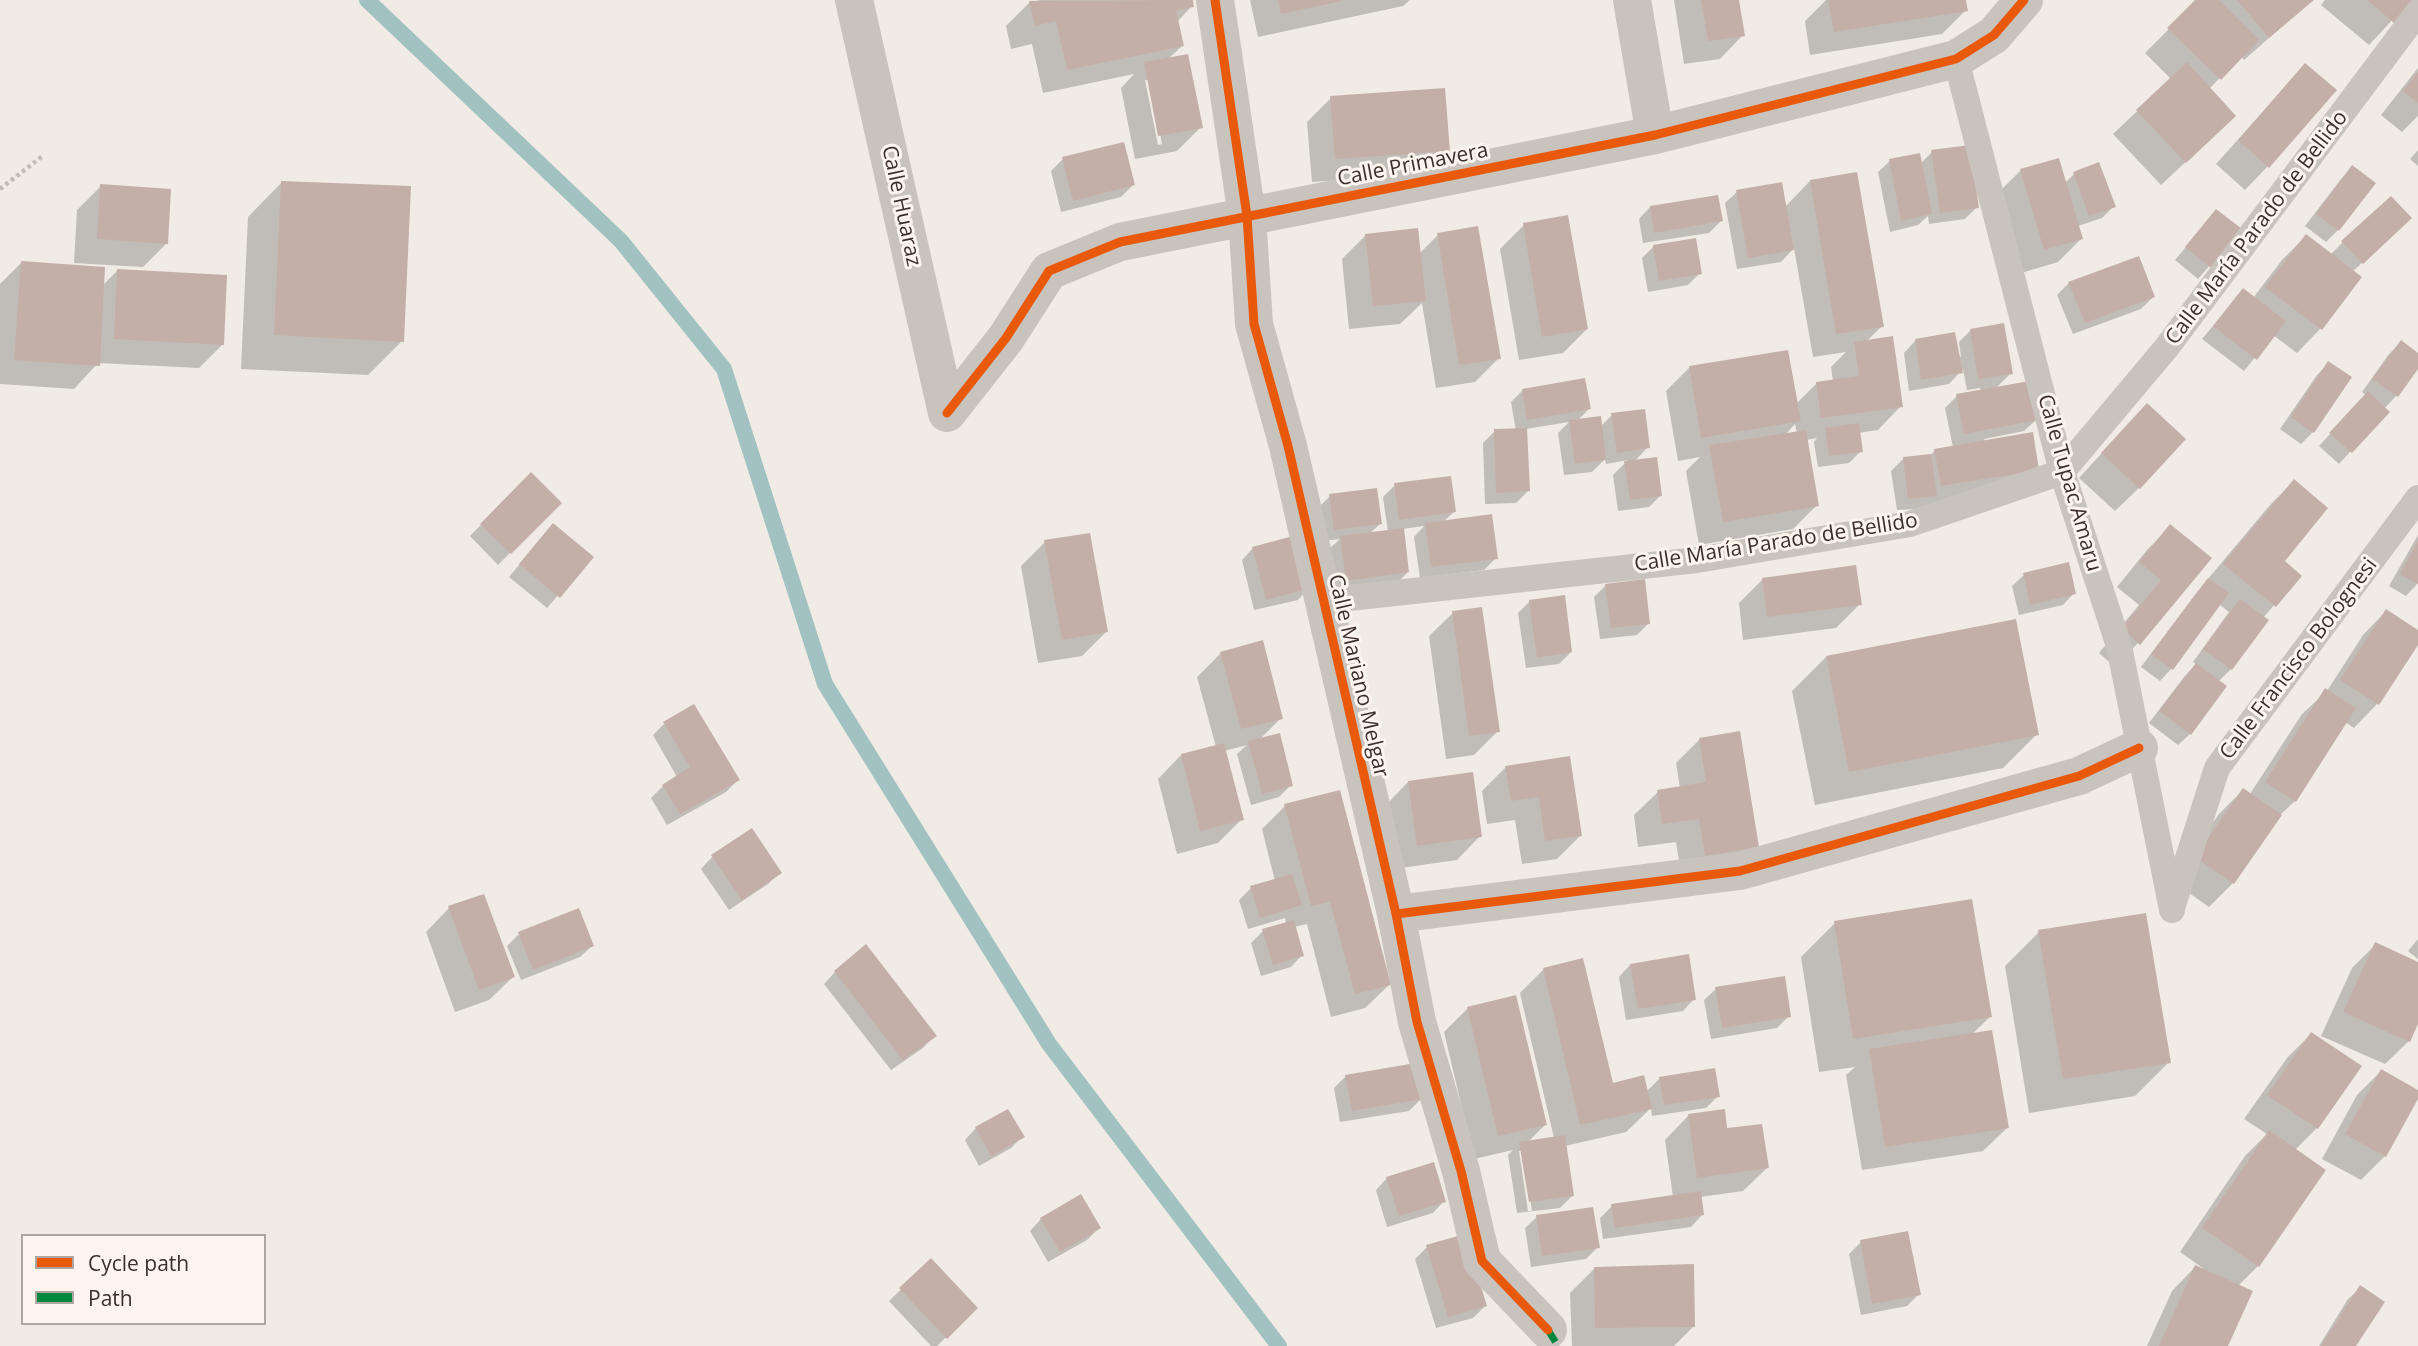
<!DOCTYPE html>
<html>
<head>
<meta charset="utf-8">
<style>
  body { margin:0 }
  #map { position:relative; width:2418px; height:1346px; overflow:hidden; background:#f0ebe5; font-family:"Open Sans",sans-serif }
  canvas { display:block }
  .legend { position:absolute; left:21px; top:1234px; width:245px; height:91px; box-sizing:border-box; background:#fbf5ee; border:2px solid #aea6a0; margin:0; padding:9px 12px; list-style:none; font-size:21px; color:#3b302b }
  .legend li { display:flex; align-items:center; gap:14px; height:35px }
  .legend b { width:35px; border:2px solid #aea6a0 }
</style>
</head>
<body>
<div id="map">
<canvas width="2418" height="1346"></canvas>
<ul class="legend">
<li><b style="height:9px;background:#e8590c"></b>Cycle path</li>
<li><b style="height:9px;background:#00873e"></b>Path</li>
</ul>
</div>
<script>
const context = document.querySelector('canvas').getContext('2d');
context.lineJoin = 'round';
function fillPath(path, color) { context.fillStyle = color; context.fill(path, 'evenodd'); }
function strokePath(path, color, width, dash) { context.strokeStyle = color; context.lineWidth = width; context.lineCap = dash ? 'butt' : 'round'; context.setLineDash(dash || []); context.stroke(path); }
function write(font, color, halo, rows, align = 'center') {
  context.font = font + ' "Open Sans",sans-serif'; context.lineWidth = 6; context.setLineDash([]); context.textBaseline = 'middle'; context.strokeStyle = halo; context.fillStyle = color; for (const [text, x, y, turn = 0] of rows) {
    context.save(); context.translate(x, y); context.rotate((+turn || 0) * Math.PI / 180); context.textAlign = isNaN(turn) ? turn : align; if (halo) context.strokeText(text, 0, 0); context.fillText(text, 0, 0); context.restore();
  }
}
const shadow = new Path2D(`
  M 1041,0 L 1191,0 L 1192,6 L 1177,22 L 1182,46 L 1168,59 L 1201,127 L 1177,151 L 1135,159 L 1121,88 L 1134,74 L 1043,93 L 1032,44 L 1011,49 L 1006,26 L 1030,2 ZM 1145,80 L 1149,80 L 1162,144 L 1158,145 Z
  M 1250,0 L 1410,0 L 1403,6 L 1258,37 Z
  M 1674,0 L 1737,0 L 1743,35 L 1720,59 L 1684,64 Z
  M 1826,0 L 1965,0 L 1966,10 L 1942,34 L 1810,55 L 1805,21 Z
  M 2194,0 L 2312,0 L 2244,60 L 2241,56 L 2209,89 L 2210,139 L 2161,185 L 2113,134 L 2171,79 L 2145,53 L 2196,2 Z
  M 2325,0 L 2411,0 L 2369,45 L 2321,5 Z
  M 2305,65 L 2268,166 L 2245,190 L 2216,164 Z
  M 2418,68 L 2418,116 L 2402,132 L 2381,115 Z
  M 1331,98 L 1448,151 L 1424,175 L 1312,182 L 1307,122 Z
  M 2418,150 L 2418,166 L 2410,159 Z
  M 1932,152 L 1977,207 L 1965,219 L 1929,224 L 1928,216 L 1918,225 L 1890,232 L 1878,172 L 1890,161 L 1920,164 Z
  M 1063,159 L 1133,185 L 1121,197 L 1061,212 L 1051,171 Z
  M 2353,168 L 2338,230 L 2326,242 L 2305,226 L 2341,179 Z
  M 2021,170 L 2065,183 L 2074,174 L 2114,206 L 2102,218 L 2078,226 L 2081,239 L 2058,262 L 2021,273 L 1997,194 Z
  M 1810,181 L 1882,326 L 1866,342 L 1901,406 L 1878,430 L 1858,433 L 1861,451 L 1849,463 L 1818,467 L 1814,442 L 1817,438 L 1806,440 L 1817,505 L 1793,529 L 1699,545 L 1686,471 L 1700,457 L 1678,461 L 1666,391 L 1690,367 L 1796,404 L 1817,383 L 1833,381 L 1831,367 L 1846,352 L 1813,357 L 1794,248 L 1781,262 L 1737,269 L 1725,203 L 1737,192 L 1785,207 ZM 1795,424 L 1797,433 L 1785,435 Z
  M 282,182 L 402,341 L 368,375 L 241,369 L 248,217 Z
  M 101,186 L 167,243 L 143,267 L 74,263 L 77,210 Z
  M 1650,207 L 1721,221 L 1709,233 L 1643,243 L 1639,219 Z
  M 2216,211 L 2240,230 L 2198,279 L 2175,260 Z
  M 1524,225 L 1587,329 L 1563,353 L 1519,360 L 1500,249 Z
  M 2398,230 L 2352,272 L 2360,278 L 2320,329 L 2297,353 L 2273,335 L 2244,371 L 2202,339 L 2243,290 L 2253,298 L 2282,260 L 2306,236 L 2330,255 L 2343,242 Z
  M 1366,235 L 1419,254 L 1438,235 L 1499,358 L 1475,382 L 1436,388 L 1422,303 L 1400,324 L 1349,329 L 1342,259 Z
  M 1654,246 L 1700,273 L 1688,285 L 1648,292 L 1642,258 Z
  M 21,263 L 102,286 L 117,271 L 223,344 L 199,368 L 98,363 L 74,389 L 0,384 L 0,284 Z
  M 2069,283 L 2153,297 L 2141,309 L 2073,334 L 2057,295 Z
  M 1971,330 L 2011,373 L 1995,389 L 2036,420 L 2024,431 L 1984,439 L 1985,442 L 2038,469 L 1917,509 L 1897,510 L 1891,471 L 1903,459 L 1930,456 L 1935,450 L 1953,447 L 1945,408 L 1957,396 L 1981,392 L 1980,388 L 1967,390 L 1963,369 L 1949,384 L 1909,391 L 1904,353 L 1915,341 L 1961,357 L 1959,342 Z
  M 2401,342 L 2418,355 L 2418,366 L 2396,396 L 2384,409 L 2387,412 L 2339,464 L 2319,446 L 2366,395 L 2362,392 L 2389,354 Z
  M 2329,363 L 2313,432 L 2301,444 L 2280,429 L 2317,375 Z
  M 1523,390 L 1589,409 L 1577,421 L 1600,427 L 1612,415 L 1648,447 L 1634,462 L 1661,495 L 1649,507 L 1618,511 L 1613,475 L 1628,460 L 1606,464 L 1605,459 L 1592,472 L 1564,475 L 1558,433 L 1569,422 L 1526,429 L 1528,491 L 1516,503 L 1485,504 L 1483,443 L 1495,431 L 1516,431 L 1511,402 Z
  M 2124,429 L 2139,488 L 2115,511 L 2079,478 Z
  M 531,474 L 560,503 L 498,565 L 470,536 Z
  M 2294,481 L 2282,562 L 2299,576 L 2263,618 L 2231,669 L 2218,682 L 2190,734 L 2178,745 L 2149,723 L 2184,677 L 2196,664 L 2193,662 L 2229,612 L 2219,604 L 2171,669 L 2160,681 L 2141,667 L 2197,592 L 2270,505 Z
  M 1395,485 L 1454,512 L 1443,522 L 1496,558 L 1484,570 L 1420,578 L 1414,537 L 1424,526 L 1402,529 L 1408,572 L 1396,584 L 1335,592 L 1329,549 L 1340,539 L 1323,541 L 1318,508 L 1330,496 L 1380,524 L 1369,534 L 1388,532 L 1383,497 Z
  M 2170,527 L 2209,558 L 2138,643 L 2115,667 L 2099,653 L 2139,605 L 2117,587 L 2147,550 Z
  M 2418,535 L 2418,583 L 2406,596 L 2389,586 Z
  M 542,537 L 591,557 L 547,608 L 509,577 Z
  M 1045,542 L 1106,632 L 1082,656 L 1038,663 L 1021,566 Z
  M 1253,548 L 1309,588 L 1298,600 L 1254,610 L 1242,560 Z
  M 2024,575 L 2074,593 L 2063,605 L 2019,615 L 2012,586 Z
  M 1763,579 L 1860,604 L 1836,628 L 1743,640 L 1739,603 Z
  M 1606,585 L 1649,623 L 1637,635 L 1600,639 L 1594,597 Z
  M 1530,601 L 1571,652 L 1559,664 L 1526,668 L 1518,613 Z
  M 2386,611 L 2418,632 L 2418,642 L 2377,704 L 2354,728 L 2345,722 L 2295,801 L 2279,816 L 2233,883 L 2209,907 L 2172,881 L 2219,814 L 2243,790 L 2250,794 L 2302,714 L 2327,691 L 2363,635 Z
  M 1453,613 L 1498,731 L 1474,755 L 1446,759 L 1429,636 Z
  M 1221,653 L 1281,718 L 1259,740 L 1291,785 L 1279,797 L 1251,805 L 1237,754 L 1247,745 L 1224,751 L 1242,819 L 1218,843 L 1177,854 L 1158,779 L 1181,755 L 1216,747 L 1197,677 Z
  M 1826,657 L 2037,734 L 2003,768 L 1815,805 L 1792,691 Z
  M 664,724 L 738,780 L 726,792 L 667,825 L 651,798 L 663,786 L 677,777 L 653,735 Z
  M 1700,739 L 1758,846 L 1682,879 L 1676,842 L 1638,847 L 1634,815 L 1658,792 L 1680,788 L 1676,763 Z
  M 1568,758 L 1580,836 L 1557,859 L 1522,864 L 1515,820 L 1487,824 L 1482,791 L 1506,767 Z
  M 1408,782 L 1480,836 L 1457,860 L 1394,869 L 1385,806 Z
  M 1285,806 L 1389,985 L 1365,1008 L 1331,1017 L 1307,924 L 1294,927 L 1302,955 L 1291,967 L 1261,976 L 1251,943 L 1263,931 L 1286,924 L 1285,918 L 1248,929 L 1239,900 L 1251,888 L 1275,881 L 1262,829 Z
  M 712,857 L 780,872 L 768,884 L 729,910 L 701,869 Z
  M 449,908 L 513,977 L 489,1000 L 455,1012 L 426,932 Z
  M 1835,923 L 1990,1017 L 1971,1035 L 2007,1128 L 1983,1151 L 1862,1170 L 1846,1075 L 1855,1067 L 1819,1072 L 1801,957 Z
  M 2039,932 L 2169,1062 L 2135,1096 L 2029,1113 L 2005,966 Z
  M 519,934 L 592,946 L 580,957 L 521,980 L 507,946 Z
  M 2418,939 L 2418,959 L 2408,951 Z
  M 2375,945 L 2418,964 L 2418,1019 L 2409,1041 L 2385,1064 L 2321,1036 L 2352,968 Z
  M 1630,965 L 1694,999 L 1683,1011 L 1626,1020 L 1619,977 Z
  M 1544,969 L 1611,1085 L 1646,1092 L 1659,1079 L 1718,1096 L 1706,1108 L 1652,1116 L 1651,1108 L 1626,1132 L 1565,1146 L 1572,1196 L 1560,1208 L 1517,1213 L 1508,1155 L 1513,1150 L 1474,1159 L 1444,1032 L 1468,1008 L 1545,1125 L 1528,1142 L 1554,1138 L 1520,993 ZM 1519,1151 L 1523,1151 L 1532,1211 L 1528,1211 Z
  M 835,972 L 934,1036 L 923,1048 L 891,1070 L 824,984 Z
  M 1716,989 L 1789,1016 L 1777,1028 L 1711,1039 L 1704,1000 Z
  M 2311,1034 L 2317,1128 L 2295,1150 L 2258,1266 L 2238,1286 L 2226,1346 L 2147,1346 L 2172,1291 L 2195,1267 L 2204,1269 L 2180,1252 L 2245,1156 L 2267,1134 L 2244,1119 L 2287,1058 Z
  M 2381,1071 L 2418,1092 L 2418,1095 L 2385,1156 L 2361,1180 L 2322,1159 L 2357,1095 Z
  M 1346,1076 L 1421,1099 L 1409,1111 L 1340,1122 L 1334,1088 Z
  M 1688,1116 L 1726,1130 L 1767,1168 L 1743,1191 L 1700,1197 L 1702,1215 L 1691,1227 L 1603,1239 L 1600,1218 L 1612,1206 L 1673,1197 L 1665,1140 Z
  M 976,1128 L 1023,1136 L 1011,1148 L 979,1166 L 965,1140 Z
  M 1387,1178 L 1444,1201 L 1433,1213 L 1387,1227 L 1376,1190 Z
  M 1537,1217 L 1598,1247 L 1586,1259 L 1531,1267 L 1525,1228 Z
  M 1041,1219 L 1099,1228 L 1087,1240 L 1048,1262 L 1030,1231 Z
  M 1861,1242 L 1919,1294 L 1907,1306 L 1861,1315 L 1849,1254 Z
  M 1427,1247 L 1485,1306 L 1473,1318 L 1436,1328 L 1415,1259 Z
  M 931,1261 L 976,1308 L 937,1346 L 931,1346 L 889,1301 Z
  M 1594,1269 L 1694,1326 L 1674,1346 L 1572,1346 L 1570,1293 Z
  M 2360,1288 L 2354,1346 L 2319,1346 L 2348,1299 Z`);
const stream = new Path2D(`
  M 367,0 L 621,241 L 724,369 L 825,684 L 1049,1044 L 1279,1346`);
const building = new Path2D(`
  M 1193,0 L 1194,7 L 1176,10 L 1184,46 L 1067,70 L 1056,21 L 1035,26 L 1029,1 Z
  M 1278,0 L 1341,0 L 1342,1 L 1281,14 Z
  M 1701,0 L 1739,0 L 1745,36 L 1708,41 Z
  M 1828,0 L 1966,0 L 1968,11 L 1834,32 Z
  M 2195,0 L 2219,0 L 2259,40 L 2221,80 L 2167,28 Z
  M 2237,0 L 2314,0 L 2269,38 Z
  M 2367,0 L 2413,0 L 2394,23 Z
  M 1188,54 L 1203,128 L 1158,136 L 1144,62 Z
  M 2187,62 L 2236,116 L 2186,163 L 2136,110 Z
  M 2305,63 L 2337,90 L 2269,168 L 2238,140 Z
  M 2418,72 L 2418,103 L 2403,91 Z
  M 1445,88 L 1450,151 L 1335,159 L 1330,96 Z
  M 1124,142 L 1135,185 L 1073,201 L 1062,157 Z
  M 1970,145 L 1979,208 L 1940,213 L 1931,150 Z
  M 1920,153 L 1932,214 L 1901,221 L 1889,159 Z
  M 2059,158 L 2083,239 L 2044,250 L 2020,169 Z
  M 2099,162 L 2116,207 L 2089,216 L 2073,172 Z
  M 2352,165 L 2376,183 L 2339,231 L 2316,214 Z
  M 1857,172 L 1884,327 L 1836,334 L 1810,180 Z
  M 281,181 L 411,186 L 404,342 L 274,335 Z
  M 1782,182 L 1794,250 L 1748,258 L 1736,190 Z
  M 100,184 L 171,189 L 168,244 L 97,239 Z
  M 1718,195 L 1723,221 L 1654,233 L 1650,206 Z
  M 2391,196 L 2412,218 L 2363,264 L 2341,241 Z
  M 2216,209 L 2242,229 L 2211,268 L 2185,247 Z
  M 1568,215 L 1588,329 L 1542,337 L 1523,223 Z
  M 1478,226 L 1501,359 L 1459,365 L 1437,233 Z
  M 1418,228 L 1426,301 L 1373,306 L 1365,234 Z
  M 2306,234 L 2362,277 L 2322,330 L 2265,287 Z
  M 1696,238 L 1702,274 L 1659,281 L 1653,245 Z
  M 2139,256 L 2155,297 L 2085,323 L 2068,282 Z
  M 21,261 L 105,267 L 100,366 L 14,360 Z
  M 117,269 L 227,275 L 224,345 L 114,339 Z
  M 2243,288 L 2286,321 L 2257,360 L 2213,326 Z
  M 2004,323 L 2013,374 L 1978,379 L 1970,329 Z
  M 1955,332 L 1963,373 L 1921,380 L 1915,339 Z
  M 1893,336 L 1903,407 L 1821,418 L 1816,382 L 1859,376 L 1854,342 Z
  M 2401,340 L 2418,353 L 2418,369 L 2398,397 L 2372,379 Z
  M 1788,350 L 1801,421 L 1701,438 L 1689,366 Z
  M 2328,361 L 2352,377 L 2314,433 L 2291,417 Z
  M 1585,378 L 1591,409 L 1527,420 L 1522,389 Z
  M 2030,381 L 2038,420 L 1964,434 L 1956,394 Z
  M 2368,391 L 2390,412 L 2352,453 L 2329,433 Z
  M 2147,403 L 2186,439 L 2140,489 L 2101,453 Z
  M 1645,409 L 1650,448 L 1617,453 L 1611,413 Z
  M 1601,416 L 1606,460 L 1575,464 L 1569,420 Z
  M 1859,423 L 1863,452 L 1829,456 L 1825,428 Z
  M 1527,428 L 1530,491 L 1496,493 L 1494,429 Z
  M 1806,430 L 1819,506 L 1723,522 L 1709,445 Z
  M 2033,432 L 2039,470 L 1941,486 L 1934,449 Z
  M 1931,454 L 1937,496 L 1908,499 L 1903,457 Z
  M 1657,457 L 1662,496 L 1630,500 L 1624,461 Z
  M 531,472 L 562,503 L 511,554 L 480,524 Z
  M 1451,476 L 1456,512 L 1399,520 L 1394,483 Z
  M 2294,479 L 2328,508 L 2285,561 L 2302,576 L 2276,607 L 2223,564 Z
  M 1377,488 L 1382,524 L 1334,530 L 1329,494 Z
  M 1492,514 L 1498,559 L 1431,567 L 1425,523 Z
  M 553,523 L 594,557 L 560,598 L 519,564 Z
  M 2170,524 L 2212,558 L 2140,645 L 2122,628 L 2161,580 L 2139,562 Z
  M 1404,528 L 1409,572 L 1346,581 L 1340,536 Z
  M 1090,533 L 1108,632 L 1062,640 L 1044,540 Z
  M 1297,535 L 1311,588 L 1266,600 L 1252,547 Z
  M 2418,541 L 2418,584 L 2400,574 Z
  M 2069,562 L 2076,594 L 2030,605 L 2023,573 Z
  M 1856,565 L 1862,605 L 1767,617 L 1762,578 Z
  M 2208,578 L 2229,593 L 2173,670 L 2151,654 Z
  M 1645,579 L 1650,624 L 1611,628 L 1605,584 Z
  M 1565,595 L 1572,652 L 1537,658 L 1529,600 Z
  M 2240,599 L 2269,620 L 2232,670 L 2203,649 Z
  M 1482,607 L 1500,732 L 1469,736 L 1452,611 Z
  M 2386,609 L 2418,630 L 2418,645 L 2379,705 L 2340,680 Z
  M 2016,619 L 2039,735 L 1849,772 L 1826,656 Z
  M 1263,640 L 1283,719 L 1241,729 L 1220,652 Z
  M 2196,663 L 2227,686 L 2191,735 L 2159,711 Z
  M 2325,688 L 2356,708 L 2296,802 L 2265,782 Z
  M 694,704 L 740,780 L 680,814 L 662,785 L 690,767 L 663,722 Z
  M 1740,731 L 1759,847 L 1705,856 L 1699,819 L 1662,824 L 1657,790 L 1706,782 L 1699,738 Z
  M 1280,733 L 1293,786 L 1262,794 L 1248,741 Z
  M 1224,743 L 1244,820 L 1200,831 L 1181,754 Z
  M 1570,756 L 1582,836 L 1545,841 L 1539,797 L 1511,801 L 1505,766 Z
  M 1473,772 L 1482,837 L 1417,846 L 1408,781 Z
  M 2243,788 L 2282,815 L 2234,884 L 2195,857 Z
  M 1340,790 L 1391,985 L 1355,994 L 1330,902 L 1311,906 L 1284,804 Z
  M 752,828 L 782,873 L 742,900 L 711,855 Z
  M 1292,874 L 1302,905 L 1260,918 L 1250,886 Z
  M 484,894 L 515,977 L 479,990 L 448,906 Z
  M 1972,899 L 1992,1017 L 1853,1039 L 1834,921 Z
  M 579,908 L 594,946 L 533,970 L 518,932 Z
  M 2146,913 L 2171,1063 L 2063,1079 L 2038,930 Z
  M 1294,920 L 1304,956 L 1273,965 L 1262,929 Z
  M 2375,942 L 2418,962 L 2418,1024 L 2410,1042 L 2343,1012 Z
  M 866,944 L 937,1036 L 903,1060 L 834,971 Z
  M 1689,954 L 1696,1000 L 1638,1009 L 1630,964 Z
  M 1583,958 L 1613,1083 L 1644,1075 L 1652,1109 L 1580,1125 L 1543,968 Z
  M 1785,976 L 1791,1017 L 1722,1028 L 1715,987 Z
  M 1516,995 L 1547,1125 L 1498,1136 L 1467,1007 Z
  M 1992,1030 L 2009,1128 L 1885,1147 L 1869,1049 Z
  M 2311,1032 L 2362,1066 L 2318,1129 L 2267,1095 Z
  M 1416,1063 L 1423,1099 L 1352,1111 L 1345,1075 Z
  M 1715,1068 L 1720,1097 L 1664,1105 L 1659,1077 Z
  M 2381,1069 L 2418,1090 L 2418,1099 L 2386,1157 L 2345,1134 Z
  M 1008,1109 L 1025,1137 L 991,1156 L 975,1127 Z
  M 1725,1109 L 1727,1128 L 1762,1124 L 1769,1168 L 1697,1178 L 1688,1114 Z
  M 2269,1130 L 2326,1170 L 2259,1267 L 2202,1228 Z
  M 1565,1135 L 1574,1196 L 1529,1202 L 1519,1142 Z
  M 1434,1162 L 1446,1202 L 1399,1216 L 1386,1177 Z
  M 1701,1191 L 1704,1215 L 1615,1228 L 1611,1204 Z
  M 1081,1194 L 1101,1228 L 1060,1252 L 1040,1218 Z
  M 1593,1207 L 1600,1248 L 1542,1256 L 1536,1215 Z
  M 1908,1231 L 1921,1295 L 1872,1304 L 1860,1240 Z
  M 1465,1234 L 1487,1306 L 1448,1317 L 1426,1245 Z
  M 931,1258 L 978,1308 L 947,1339 L 899,1288 Z
  M 1694,1264 L 1695,1327 L 1595,1328 L 1594,1267 Z
  M 2195,1265 L 2253,1291 L 2228,1346 L 2159,1346 Z
  M 2360,1285 L 2385,1302 L 2356,1346 L 2321,1346 Z`);
const path = new Path2D(`
  M 0,189 L 44,155`);
const service = new Path2D(`
  M 1956,59 L 2062,472 L 2119,646 L 2172,910
  M 1322,601 L 1697,560 L 1910,524 L 2062,472 L 2167,347 L 2418,12
  M 2172,908 L 2217,768 L 2418,498`);
const minor = new Path2D(`
  M 854,0 L 947,413
  M 1215,0 L 1247,216 L 1254,324 L 1288,446 L 1396,914 L 1417,1022 L 1461,1171 L 1482,1261 L 1548,1330
  M 1632,0 L 1655,135
  M 947,413 L 1006,338 L 1049,271 L 1120,242 L 1655,135 L 1956,59 L 1994,35 L 2024,0
  M 1396,914 L 1740,871 L 2079,776 L 2139,748`);
const quiet = new Path2D(`
  M 1548,1330 L 1558,1346`);
const cycleway = new Path2D(`
  M 1215,0 L 1247,216 L 1254,324 L 1288,446 L 1396,914 L 1417,1022 L 1461,1171 L 1482,1261 L 1548,1330
  M 947,413 L 1006,338 L 1049,271 L 1120,242 L 1655,135 L 1956,59 L 1994,35 L 2024,0
  M 1396,914 L 1740,871 L 2079,776 L 2139,748`);
const streetNames = [
  ["Calle Primavera",1413,165,-11],
  ["Calle Huaraz",901,206,78],
  ["Calle María Parado de Bellido",2257,228,-53],
  ["Calle Tupac Amaru",2069,483,74],
  ["Calle María Parado de Bellido",1776,543,-9],
  ["Calle Francisco Bolognesi",2299,659,-53],
  ["Calle Mariano Melgar",1358,676,77]
];
fillPath(shadow, '#0003');
strokePath(stream, '#a1c2c1', 16);
fillPath(building, '#c3afa7');
strokePath(path, '#c2bbb6', 4.5, [3.5, 3.5]);
strokePath(service, '#c9c3be', 26);
strokePath(minor, '#c9c3be', 38);
strokePath(quiet, '#00873e', 7, [14, 7]);
strokePath(cycleway, '#e8590c', 9);
write('21px', '#3b302b', '#fbf5ee', streetNames);
</script>
</body>
</html>
